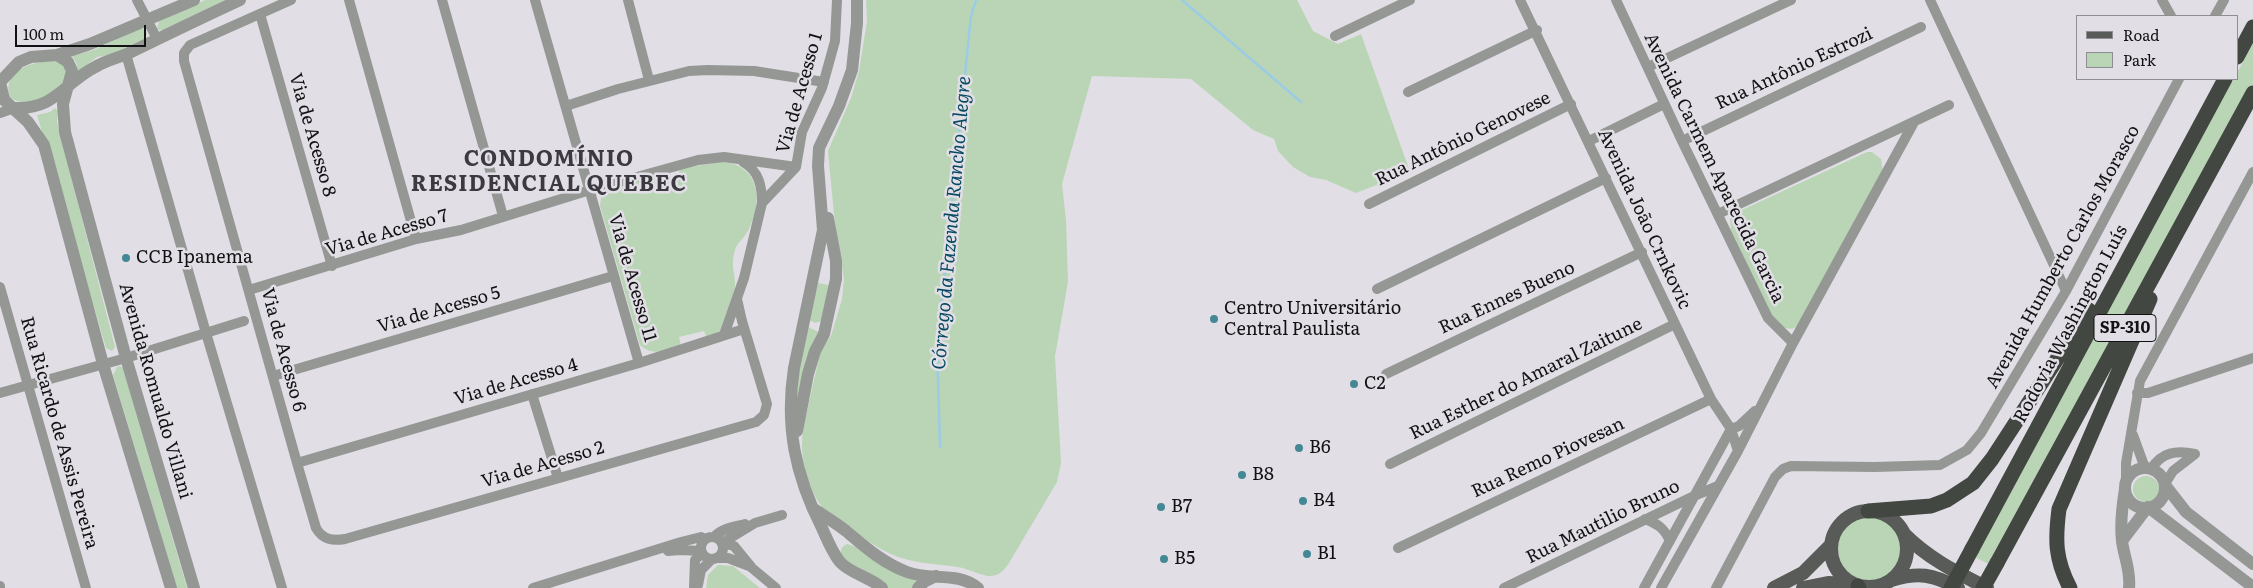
<!DOCTYPE html>
<html>
<head>
<meta charset="utf-8">
<style>
  body { margin:0 }
  #map { position:relative; width:2253px; height:588px; overflow:hidden; background:#e1dfe5; font-family:Literata,serif }
  canvas { display:block }
  .legend { position:absolute; left:2076px; top:15px; width:162px; height:65px; box-sizing:border-box; background:#e1dfe5; border:1px solid #8e8d91; margin:0; padding:6px 9px; list-style:none; font-size:15px; color:#121113 }
  .legend li { display:flex; align-items:center; gap:10px; height:25px }
  .legend b { width:25px; border:1px solid #8e8d91 }
  .scale { position:absolute; left:15px; top:25px; width:131px; height:22px; box-sizing:border-box; border:2px solid #121113; border-top:0; padding-left:6px; font-size:15px; line-height:18px; white-space:nowrap; color:#121113; -webkit-text-stroke:4px #e1dfe5; paint-order:stroke }
</style>
</head>
<body>
<div id="map">
<canvas width="2253" height="588"></canvas>
<ul class="legend">
<li><b style="height:6px;background:#585b57"></b>Road</li>
<li><b style="height:14px;background:#bad5b6"></b>Park</li>
</ul>
<div class="scale">100 m</div>
</div>
<script>
const context = document.querySelector('canvas').getContext('2d');
context.lineJoin = 'round';
function fillPath(path, color) { context.fillStyle = color; context.fill(path, 'evenodd'); }
function strokePath(path, color, width, dash) { context.strokeStyle = color; context.lineWidth = width; context.lineCap = dash ? 'butt' : 'round'; context.setLineDash(dash || []); context.stroke(path); }
function write(font, color, halo, rows, align = 'center') {
  context.font = font + ' Literata,serif'; context.lineWidth = 5; context.setLineDash([]); context.textBaseline = 'middle'; context.strokeStyle = halo; context.fillStyle = color; for (const [text, x, y, turn = 0] of rows) {
    context.save(); context.translate(x, y); context.rotate((+turn || 0) * Math.PI / 180); context.textAlign = isNaN(turn) ? turn : align; if (halo) context.strokeText(text, 0, 0); context.fillText(text, 0, 0); context.restore();
  }
}
const green = new Path2D(`
  M 205,0 L 230,0 L 162,31 L 157,29 L 159,21 Z
  M 866,0 L 1297,0 L 1313,31 L 1338,44 L 1361,34 L 1410,172 L 1356,193 L 1326,180 L 1310,177 L 1293,167 L 1278,151 L 1274,139 L 1253,130 L 1191,79 L 1092,76 L 1062,184 L 1066,220 L 1068,282 L 1055,356 L 1061,463 L 1057,482 L 1009,563 C 994,587 979,571 958,567 C 938,564 918,564 898,557 C 873,548 850,527 827,513 C 807,491 799,458 803,429 L 821,349 L 831,336 L 842,299 L 844,280 L 834,215 L 828,151 L 851,98 L 859,71 L 867,21 Z
  M 142,27 L 147,33 L 145,39 L 109,55 L 97,57 L 78,71 L 76,62 L 72,56 L 94,50 Z
  M 2253,43 L 2253,84 L 1990,565 L 1973,556 L 2233,79 L 2237,79 L 2237,73 Z
  M 55,60 L 67,68 C 66,75 65,81 60,87 C 49,99 23,108 9,97 C 3,68 33,62 55,60 Z
  M 55,108 L 58,111 L 57,122 L 115,347 L 112,351 L 106,348 L 37,115 L 50,112 Z
  M 1867,152 L 1872,152 L 1881,159 L 1883,173 L 1800,325 C 1790,332 1784,328 1774,322 L 1731,230 L 1730,219 L 1742,210 Z
  M 721,162 C 761,164 763,203 748,231 C 744,238 737,243 735,250 C 730,266 736,275 735,288 C 733,302 725,318 721,332 L 707,338 L 704,331 L 679,337 L 681,346 C 665,350 653,357 640,345 L 600,206 L 601,198 L 606,191 L 654,177 L 657,185 L 680,178 L 679,171 L 682,168 Z
  M 818,283 L 829,285 L 822,321 L 815,323 L 809,320 Z
  M 806,326 L 819,332 L 798,411 L 794,385 Z
  M 120,366 L 123,368 L 187,588 L 177,588 L 113,375 L 117,367 Z
  M2133 489a13 13 0 1 1 26 0a13 13 0 1 1-26 0Z
  M1837 548a33 33 0 1 1 66 0a33 33 0 1 1-66 0Z
  M 847,544 L 857,547 L 919,579 L 913,588 L 888,588 L 843,561 C 840,554 839,547 847,544 Z
  M 718,565 L 733,566 L 760,588 L 706,588 L 708,575 Z`);
const stream = new Path2D(`
  M 1182,0 L 1301,102
  M 940,447 L 937,347 L 971,16 L 976,0`);
const minor = new Path2D(`
  M 137,0 L 157,39
  M 291,0 L 190,45 L 184,53 L 184,61 L 297,463 L 316,528 C 323,540 333,541 345,539 L 756,422 L 764,415 L 767,404 L 742,321 L 737,299
  M 349,0 L 416,239
  M 442,0 L 503,216
  M 535,0 L 639,363
  M 628,0 L 649,80
  M 1520,0 L 1711,399 L 1731,429 L 1738,451
  M 1616,0 L 1682,141 L 1768,318 L 1793,343
  M 1930,0 L 2066,291
  M 2162,0 L 2171,16
  M 260,14 L 332,266
  M 2215,16 L 2224,0
  M 1335,36 L 1410,0
  M 126,54 L 206,333 L 282,588
  M 1648,67 L 1791,0
  M 1408,92 L 1537,30
  M 566,106 L 618,89 L 689,71 L 708,70 L 754,71 L 824,82
  M 0,113 L 14,108
  M 1589,141 L 1664,104
  M 1682,141 L 1921,27
  M 743,162 C 759,171 762,186 762,203
  M 1369,204 L 1571,104
  M 1718,214 L 1949,105
  M 0,287 L 86,588
  M 1377,289 L 1606,178
  M 249,290 L 416,239 L 461,230 L 590,190 L 698,160 L 724,157 L 796,167
  M 724,335 L 744,278 L 762,203 L 796,167 L 802,132 L 822,88 L 835,41 L 837,0
  M 1386,374 L 1642,252
  M 273,376 L 613,276
  M 0,393 L 126,358 L 244,321
  M 2137,393 L 2148,393 L 2253,358
  M 532,394 L 558,478
  M 2133,435 L 2145,468
  M 297,463 L 639,363 L 744,329
  M 1390,464 L 1675,324
  M 2151,469 C 2162,452 2176,450 2195,454
  M 2126,482 L 2126,463 L 2140,381 L 2253,172
  M 2165,484 L 2173,471 L 2195,454
  M 1645,519 C 1658,524 1664,528 1670,541
  M701 548a11 11 0 1 1 22 0a11 11 0 1 1-22 0Z
  M 714,537 C 722,528 734,527 745,524
  M 722,543 L 734,546 L 752,568 L 776,588
  M 722,543 L 755,523 L 782,515
  M 1398,548 L 1711,399
  M 668,551 L 680,550 L 701,551
  M 716,558 L 728,558 L 749,566
  M 698,585 L 701,570 L 712,559
  M 0,586 L 0,588
  M 533,588 L 681,542 L 701,537 L 705,539
  M 694,588 L 695,560 L 702,553
  M 1504,588 L 1696,495 L 1718,486
  M 1644,588 L 1731,429 L 1739,426 L 1755,411
  M 1661,588 L 1738,451 L 1793,343 L 1913,124
  M 1716,588 L 1775,477 L 1783,469 L 1791,466 L 1875,467 L 1940,465 L 1967,450 L 1981,433 L 2066,291 L 2179,79`);
const tertiary = new Path2D(`
  M 857,0 L 857,23 L 852,70 L 839,106 L 819,148 L 818,166 L 823,230 L 794,368 C 785,426 795,475 822,528 C 827,539 832,552 840,562 C 851,574 870,577 882,588
  M 57,55 L 68,62 L 72,71 L 63,104 L 65,132 L 126,358 L 194,588
  M 14,108 C 56,110 64,82 97,66 C 107,60 118,58 129,53 C 166,35 203,17 240,0
  M 797,431 L 808,374 L 815,351 L 824,334 L 836,279 L 836,261 L 828,218
  M2125 488a20 20 0 1 1 40 0a20 20 0 1 1-40 0Z
  M 2165,485 L 2186,512 L 2253,564
  M 2125,489 C 2122,507 2120,524 2122,541 C 2124,557 2131,571 2129,588
  M 2148,507 L 2253,587
  M 814,509 C 824,516 836,523 846,531 C 865,547 883,563 907,572 C 930,581 958,571 978,588
  M 2122,541 L 2147,508
  M 171,588 L 103,364 L 44,145 L 28,122 L 4,100 L 0,82 L 19,62 L 31,57 L 57,55 L 90,44 L 194,0
  M 918,588 L 924,582 L 936,576`);
const primary = new Path2D(`
  M1831 549a38 38 0 1 1 76 0a38 38 0 1 1-76 0Z
  M 1904,534 C 1929,559 1956,572 1987,588
  M 1891,580 C 1919,572 1932,574 1958,588
  M 1774,588 L 1803,573 L 1830,546
  M 1803,588 L 1828,583 L 1852,584`);
const motorway = new Path2D(`
  M 2237,57 L 2253,27
  M 1868,511 L 1931,506 L 1947,500 L 1973,483 L 1992,459 L 2089,310
  M 1972,549 L 2225,79
  M 1997,563 L 2253,93
  M 1858,586 L 1859,588
  M 2070,588 C 2055,559 2055,540 2059,509 L 2150,299`);
const motorwayBridge = new Path2D(`
  M 1951,588 L 1972,549
  M 1983,588 L 1997,563`);
const markers = [
  [126,258,5,"#438894"],
  [1214,319,5,"#438894"],
  [1354,384,5,"#438894"],
  [1299,448,5,"#438894"],
  [1242,475,5,"#438894"],
  [1303,501,5,"#438894"],
  [1161,507,5,"#438894"],
  [1307,554,5,"#438894"],
  [1164,559,5,"#438894"]
];
const shields = [
  [2125,328,62]
];
const shieldNames = [
  ["SP-310",2125,328]
];
const streetNames = [
  ["Rua Antônio Estrozi",1794,69,-25],
  ["Via de Acesso 1",800,93,-74],
  ["Via de Acesso 8",312,135,74],
  ["Rua Antônio Genovese",1463,139,-26],
  ["Avenida Carmem Aparecida Garcia",1714,168,64],
  ["Avenida João Crnkovic",1644,219,65],
  ["Via de Acesso 7",387,233,-16],
  ["Avenida Humberto Carlos Morasco",2063,257,-61],
  ["Via de Acesso 11",632,278,74],
  ["Rua Ennes Bueno",1507,298,-25],
  ["Via de Acesso 5",439,310,-16],
  ["Rodovia Washington Luís",2071,324,-62],
  ["Via de Acesso 6",283,350,75],
  ["Rua Esther do Amaral Zaitune",1526,379,-26],
  ["Via de Acesso 4",516,382,-16],
  ["Avenida Romualdo Villani",155,391,74],
  ["Rua Ricardo de Assis Pereira",59,433,74],
  ["Rua Remo Piovesan",1548,458,-25],
  ["Via de Acesso 2",543,465,-16],
  ["Rua Mautilio Bruno",1603,522,-26]
];
const poiNames = [
  ["CCB Ipanema",136,258],
  ["Centro Universitário",1224,309],
  ["Central Paulista",1224,330],
  ["C2",1364,384],
  ["B6",1309,448],
  ["B8",1252,475],
  ["B4",1313,501],
  ["B7",1171,507],
  ["B1",1317,554],
  ["B5",1174,559]
];
const waterNames = [
  ["Córrego da Fazenda Rancho Alegre",952,223,-85]
];
const districtNames = [
  ["CONDOMÍNIO",549,160],
  ["RESIDENCIAL QUEBEC",549,185]
];
fillPath(green, '#bad5b6');
strokePath(stream, '#9ccce4', 2.5);
strokePath(minor, '#959795', 10);
strokePath(tertiary, '#959795', 12);
strokePath(primary, '#585b57', 14);
strokePath(motorway, '#424742', 15);
strokePath(motorwayBridge, '#424742', 15);
for (const [x, y, r, color] of markers) { const dot = new Path2D(); dot.arc(x, y, r, 0, 2 * Math.PI); context.fillStyle = color; context.fill(dot); strokePath(dot, '#e1dfe5', 2); }
for (const [x, y, w] of shields) { const box = new Path2D(); box.roundRect(x - w / 2, y - 13.5, w, 27, 4); context.fillStyle = '#e1dfe5'; context.fill(box); strokePath(box, '#121113', 1); }
write('bold 16px', '#121113', null, shieldNames);
write('18px', '#121113', '#e1dfe5', streetNames);
write('18px', '#121113', '#e1dfe5', poiNames, 'left');
write('italic 19px', '#084a62', '#e1dfe5', waterNames);
context.letterSpacing = '1px';
write('bold 22px', '#3c3a40', '#e1dfe5', districtNames);
context.letterSpacing = '0px';
</script>
</body>
</html>
